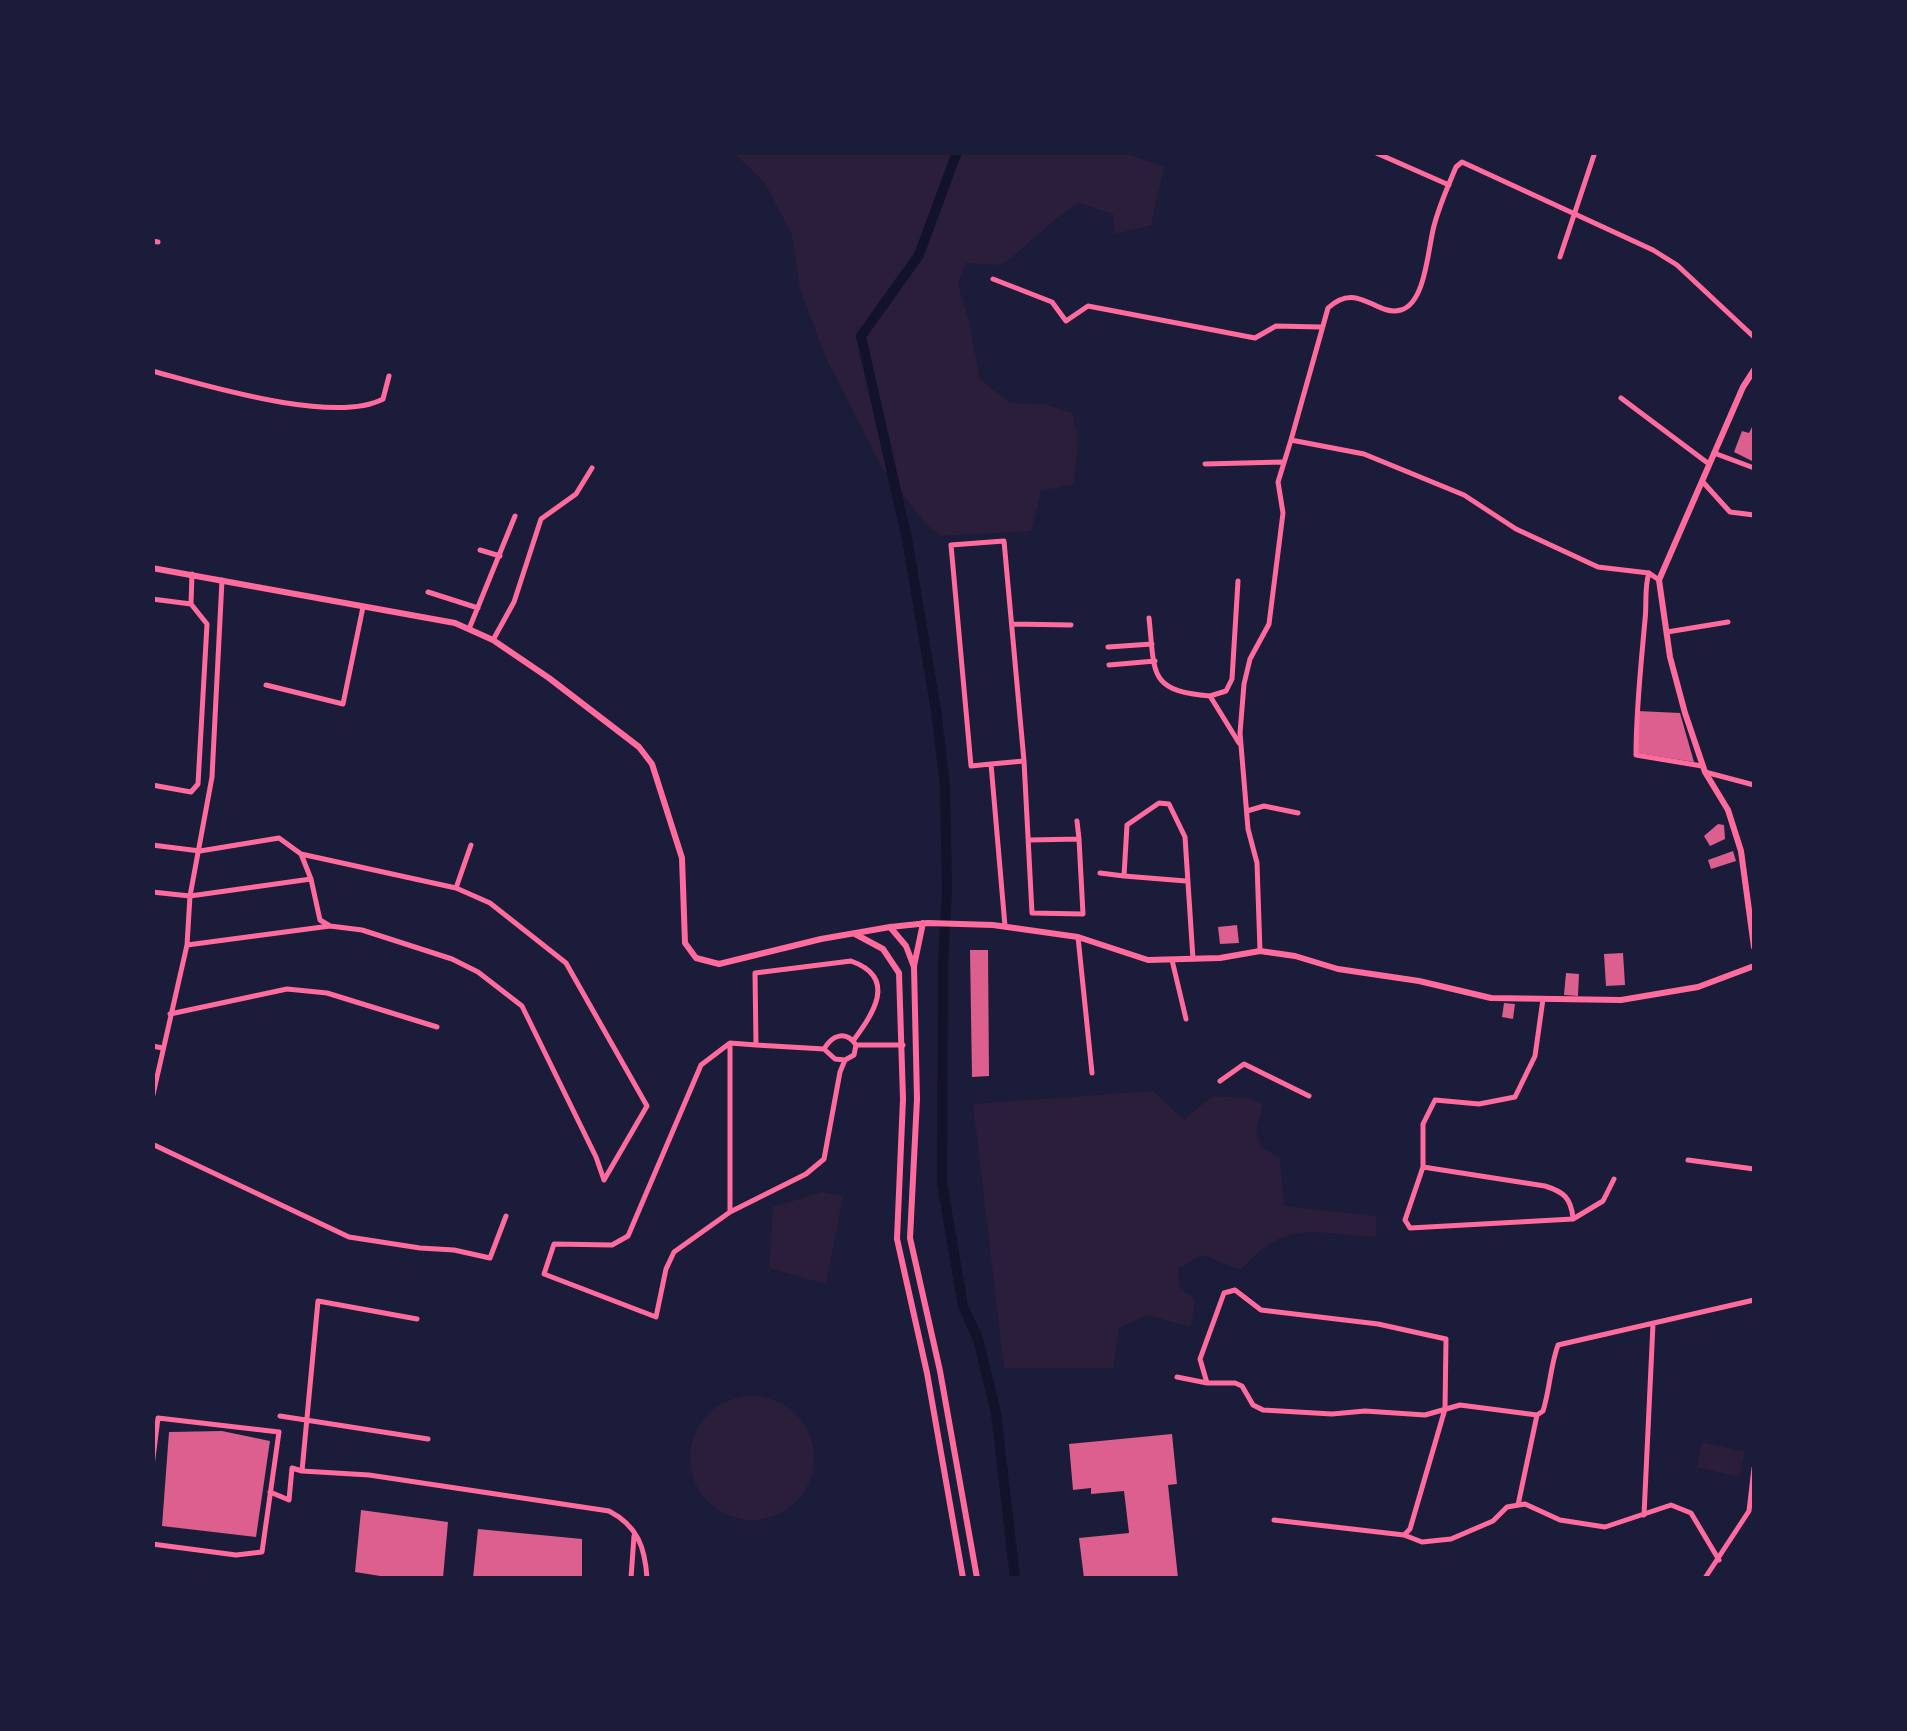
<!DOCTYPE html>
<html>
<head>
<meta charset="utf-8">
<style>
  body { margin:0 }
  #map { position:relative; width:1907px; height:1731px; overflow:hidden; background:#1b1b3a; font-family:"Work Sans",sans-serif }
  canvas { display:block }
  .frame { position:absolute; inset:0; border:155px solid #1b1b3a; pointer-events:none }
</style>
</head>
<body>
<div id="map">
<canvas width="1907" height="1731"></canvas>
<div class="frame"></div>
</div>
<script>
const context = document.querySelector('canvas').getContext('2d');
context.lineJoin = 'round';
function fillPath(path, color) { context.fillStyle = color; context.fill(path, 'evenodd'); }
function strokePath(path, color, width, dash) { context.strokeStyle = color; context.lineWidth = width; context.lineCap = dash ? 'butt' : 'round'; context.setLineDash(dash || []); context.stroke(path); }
const green = new Path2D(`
  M 1122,152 L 1164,167 L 1151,225 L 1115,234 L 1113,214 L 1079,203 C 1050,220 1029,245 1002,265 L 965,263 L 958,285 L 968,317 L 980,379 L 1010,403 L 1044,404 L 1072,413 L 1078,438 L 1074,484 L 1041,491 L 1031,531 L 940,536 L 924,522 L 881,466 L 826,358 L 800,289 L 792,235 L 765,183 L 734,153 Z
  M 1153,1091 L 1184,1120 L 1213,1096 L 1248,1098 L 1263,1104 L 1256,1131 L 1261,1147 L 1280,1158 L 1284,1206 L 1376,1216 L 1376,1237 C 1314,1234 1286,1218 1241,1270 L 1202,1255 L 1178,1269 L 1179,1287 L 1195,1300 L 1191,1327 L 1148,1315 L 1119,1328 L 1113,1368 L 1004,1368 L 973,1104 Z
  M 822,1192 L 843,1196 L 826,1284 L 769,1268 L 773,1207 Z
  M690 1458a62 62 0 1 1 124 0a62 62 0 1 1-124 0Z
  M 1702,1442 L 1745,1452 L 1739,1477 L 1697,1467 Z`);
const canal = new Path2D(`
  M 957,152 L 919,255 L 861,336 L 907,539 L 936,710 L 945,785 L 947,892 L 943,963 L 942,1183 L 963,1306 L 978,1339 L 996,1413 L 1015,1578`);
const building = new Path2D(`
  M 1754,423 L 1754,462 L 1734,452 L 1742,431 L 1749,433 Z
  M 1638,711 L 1680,713 L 1694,762 L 1638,753 Z
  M 1718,824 L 1724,825 L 1725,839 L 1710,846 L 1704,836 Z
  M 1733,851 L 1736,861 L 1711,869 L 1708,860 Z
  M 1237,925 L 1239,943 L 1220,944 L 1218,927 Z
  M 970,950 L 988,950 L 989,1076 L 972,1077 Z
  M 1623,953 L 1625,985 L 1606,986 L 1604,954 Z
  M 1566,973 L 1579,974 L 1578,996 L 1564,995 Z
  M 1504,1003 L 1515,1004 L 1513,1019 L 1502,1017 Z
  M 222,1431 L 270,1441 L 256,1537 L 162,1526 L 169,1432 Z
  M 1172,1434 L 1177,1484 L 1168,1485 L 1178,1578 L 1084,1578 L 1079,1538 L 1129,1533 L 1124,1491 L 1091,1494 L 1091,1488 L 1073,1490 L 1069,1444 Z
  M 361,1510 L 448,1522 L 443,1578 L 393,1578 L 355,1572 Z
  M 478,1529 L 582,1539 L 582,1578 L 473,1578 Z`);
const minor = new Path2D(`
  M 1374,152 L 1449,185
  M 152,241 L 158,242
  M 1560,257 L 1595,152
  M 993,279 L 1052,302 L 1066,321 L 1088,306 L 1255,338 L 1276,326 L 1320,327
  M 152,371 C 205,385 334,425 383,399 L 389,376
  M 1621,398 L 1709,464
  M 1291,440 L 1328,308 C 1358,280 1375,317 1401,310 C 1426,303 1428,247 1434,226 C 1439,206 1448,186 1456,167 L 1462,162 L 1653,250 L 1677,265 L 1754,337
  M 1714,453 L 1754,468
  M 1205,464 L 1282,462
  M 1702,481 L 1730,512 L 1754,515
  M 480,550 L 500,556
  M 1659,580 L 1649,573 C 1644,588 1647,604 1645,620 C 1641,665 1636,709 1636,755 L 1702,766
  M 1238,581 L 1232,679 L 1226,691 L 1210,696 L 1239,743
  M 428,592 L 478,608
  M 152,599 L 191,604
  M 1149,618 C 1155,674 1148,691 1210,696
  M 1012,624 L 1071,625
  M 469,629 L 515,516
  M 1667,632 L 1728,622
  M 493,640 L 514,602 L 541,519 L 576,494 L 592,468
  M 1108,647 L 1152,644
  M 1109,665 L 1155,661
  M 266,685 L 343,704 L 363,607
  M 1024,761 L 1032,913 L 1083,914 L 1079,839 L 1029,840
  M 991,764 L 971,766 L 951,545 L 1004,541 L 1024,761 L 991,764 L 1005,926
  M 1705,772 L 1754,785
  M 152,785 L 191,792 L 198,784 L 207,624 L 191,604 L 192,574
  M 1247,811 L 1264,806 L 1298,813
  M 1077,821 L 1079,839
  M 152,845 L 200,851 L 279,838 L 301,854 L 456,888 L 490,903 L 566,963 L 647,1106 L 604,1180
  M 301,854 L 311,879 L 320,920 L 330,926
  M 1100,873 L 1124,876
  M 1186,881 L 1124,876 L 1127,825 L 1159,803 L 1169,804 L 1185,837 L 1193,959
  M 456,888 L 471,845
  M 152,892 L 190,896 L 311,879
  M 1078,937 L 1092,1073
  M 187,945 L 330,926 L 362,930 L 452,959 L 478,972 L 522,1006 L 596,1157 L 604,1180
  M 1260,951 L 1257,863 L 1248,829 L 1240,733 L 1244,684 L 1250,659 L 1269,624 L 1283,513 L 1278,482 L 1291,440 L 1364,454 L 1464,495 L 1516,529 L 1598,567 L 1649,573
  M 1172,960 L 1186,1019
  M 1543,999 L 1535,1056 L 1515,1097 L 1479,1104 L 1435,1100 L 1423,1124 L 1423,1167 L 1405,1220 L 1410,1228 L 1573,1219 L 1603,1201 L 1614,1179
  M 170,1014 L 287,989 L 327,993 L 437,1027
  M 853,1041 C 872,1015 899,978 851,961 L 755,973 L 756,1045 L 730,1043 L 701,1065 L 628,1236 L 612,1245 L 554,1244 L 544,1274 L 656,1317 L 666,1269 L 674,1252 L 730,1212 L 806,1174 L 824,1159 L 840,1072 L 845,1060 L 854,1055 L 856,1045
  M 756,1045 L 824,1049 C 832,1035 846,1030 856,1045 L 903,1045
  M 152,1046 L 163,1048
  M 824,1049 L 835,1059 L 845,1060
  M 1220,1081 L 1244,1064 L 1309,1096
  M 152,1099 L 187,945 L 190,896 L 212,777 L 222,580
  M 152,1144 L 349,1237 L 420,1248 L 454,1250 L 490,1258 L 506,1216
  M 1688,1160 L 1754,1169
  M 1423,1167 L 1545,1186 C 1564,1192 1571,1198 1573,1218
  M 730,1212 L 730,1045
  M 152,1277 L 152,1280
  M 417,1319 L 318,1301 L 302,1471 L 369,1475 L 609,1511 C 638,1526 645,1548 647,1578
  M 1177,1377 L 1207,1383 L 1235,1383 L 1242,1386 L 1253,1405 L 1263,1410 L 1332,1414 L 1365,1411 L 1425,1415 L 1460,1405 L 1537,1415 L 1543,1411 C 1550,1389 1550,1367 1558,1345 L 1754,1300
  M 1207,1383 L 1200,1359 L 1224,1293 L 1235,1290 L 1261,1310 L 1378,1324 L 1446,1339 L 1445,1409 L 1410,1529 L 1404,1535 L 1274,1520
  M 280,1416 L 428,1439
  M 152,1466 L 158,1418 L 279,1432 L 262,1552 L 236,1555 L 152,1544
  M 270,1492 L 289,1500 L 292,1468 L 302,1471
  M 1518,1505 L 1537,1415
  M 1644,1515 L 1653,1324
  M 1404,1535 L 1422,1542 L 1451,1539 L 1493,1521 L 1507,1507 L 1525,1504 L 1560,1520 L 1605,1527 L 1671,1505 L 1691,1513 L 1719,1560
  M 631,1578 L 634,1536
  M 1705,1578 L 1749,1511 L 1754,1468`);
const secondary = new Path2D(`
  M 1754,370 L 1743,387 L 1659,580 L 1670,657 L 1685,713 L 1705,772 L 1728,810 L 1741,851 L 1754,947
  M 152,568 L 455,623 L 493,640 L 549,678 L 639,747 L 652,764 L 682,858 L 685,943 L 696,958 L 719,964 L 821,939 L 890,927 L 928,923 L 993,925 L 1078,937 L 1148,960 L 1220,958 L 1260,951 L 1295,956 L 1338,969 L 1419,981 L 1491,998 L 1621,1000 L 1698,987 L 1754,966
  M 890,927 L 906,946 L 914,967 L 917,1099 L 910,1238 L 940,1371 L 977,1578
  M 855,934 L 883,949 L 899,973 L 903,1099 L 897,1239 L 927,1373 L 963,1578
  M 914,966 L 923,923`);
fillPath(green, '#2a1e3b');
strokePath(canal, '#12122b', 10);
fillPath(building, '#dd5f8e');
strokePath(minor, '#ff6b9d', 5);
strokePath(secondary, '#ff6b9d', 6);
</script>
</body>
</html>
